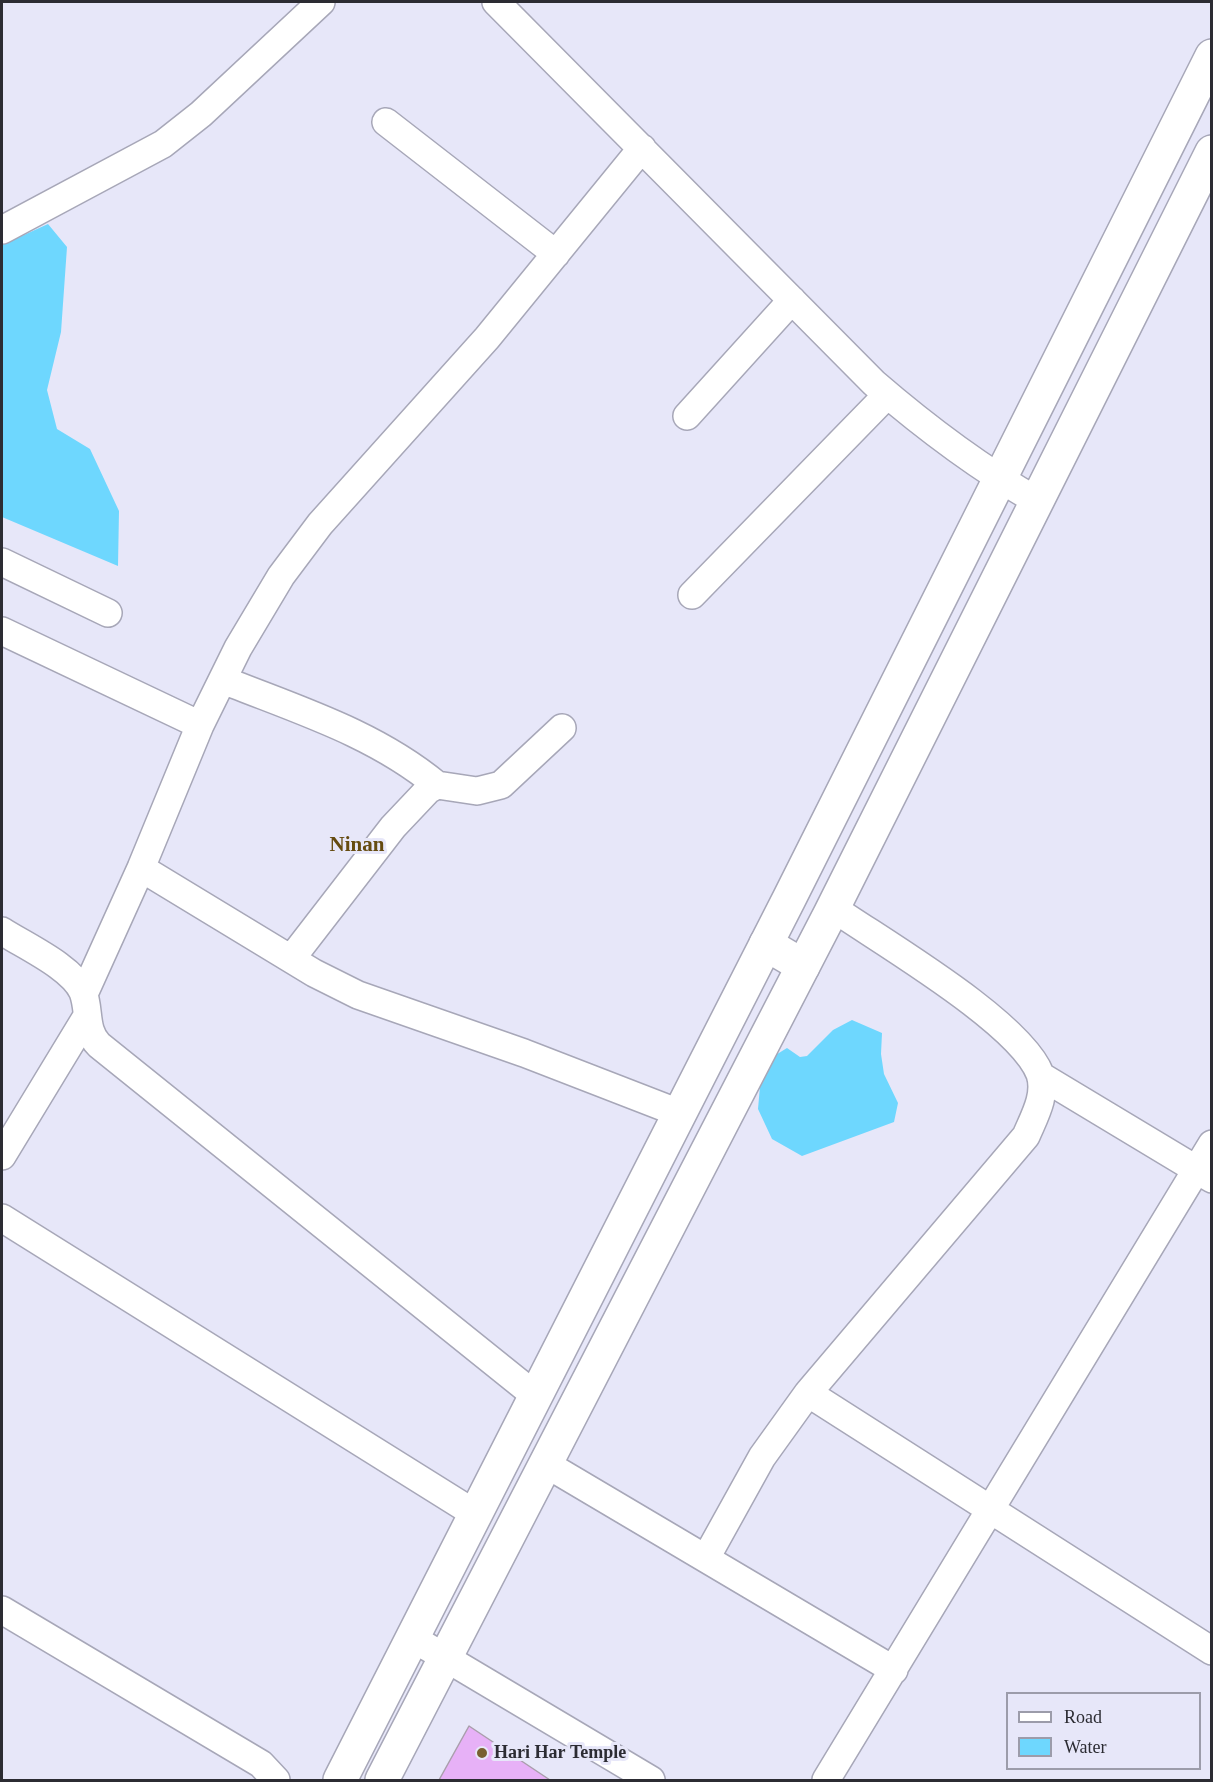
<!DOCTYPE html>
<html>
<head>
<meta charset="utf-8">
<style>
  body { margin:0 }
  #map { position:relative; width:1213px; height:1782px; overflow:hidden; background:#e7e7f9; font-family:"Times New Roman",serif }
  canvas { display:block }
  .frame { position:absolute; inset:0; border:3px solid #2c2c33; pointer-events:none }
  .legend { position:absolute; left:1006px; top:1692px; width:195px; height:78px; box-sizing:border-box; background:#e7e7f9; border:2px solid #9c9caa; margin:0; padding:8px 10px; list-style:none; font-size:18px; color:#2c2c33 }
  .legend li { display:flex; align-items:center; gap:12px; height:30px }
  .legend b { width:30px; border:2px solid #9c9caa }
</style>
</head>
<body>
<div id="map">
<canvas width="1213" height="1782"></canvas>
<div class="frame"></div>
<ul class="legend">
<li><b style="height:8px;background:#fff"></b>Road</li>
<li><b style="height:16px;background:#6ed7fe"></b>Water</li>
</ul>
</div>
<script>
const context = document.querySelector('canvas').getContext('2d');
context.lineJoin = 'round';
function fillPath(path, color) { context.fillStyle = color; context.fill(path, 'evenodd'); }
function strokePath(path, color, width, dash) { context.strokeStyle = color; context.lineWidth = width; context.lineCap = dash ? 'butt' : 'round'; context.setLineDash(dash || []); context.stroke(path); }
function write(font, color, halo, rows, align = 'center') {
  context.font = font + ' "Times New Roman",serif'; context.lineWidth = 6; context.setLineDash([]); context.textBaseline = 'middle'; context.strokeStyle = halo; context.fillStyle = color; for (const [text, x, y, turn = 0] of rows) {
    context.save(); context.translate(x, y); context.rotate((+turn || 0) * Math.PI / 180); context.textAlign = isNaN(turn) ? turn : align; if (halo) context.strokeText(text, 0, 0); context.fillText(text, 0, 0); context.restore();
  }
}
const water = new Path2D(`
  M 48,224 L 67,247 L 61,332 L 47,390 L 57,429 L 90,449 L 119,511 L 118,566 L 2,517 L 2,245 Z
  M 852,1020 L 882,1033 L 881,1054 L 884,1074 L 898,1103 L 894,1122 L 802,1156 L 772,1139 L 758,1109 L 760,1086 L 774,1056 L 787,1048 L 800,1057 L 807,1056 L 833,1030 Z`);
const building = new Path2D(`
  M 469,1726 L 550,1780 L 439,1780 Z`);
const minor = new Path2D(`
  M 496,2 L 874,383 C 925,427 978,467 1037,501
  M 386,122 L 556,254
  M 2,230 L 163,144 L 201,114 L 321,2
  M 687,416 L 792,300
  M 2,562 L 108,613
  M 692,595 L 887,395
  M 2,631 L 200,725
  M 223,680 C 298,710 374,733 437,785
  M 141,868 L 314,973 L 358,995 L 524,1053 L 679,1113
  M 2,931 C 25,946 72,967 83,992 C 90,1010 84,1030 99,1045 L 537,1397
  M 291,959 L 393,827 L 428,790 L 437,785 L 477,791 L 501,785 L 562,728
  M 84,994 L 141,868 L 200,725 L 238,648 L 281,576 L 320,524 L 487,338 L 642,148
  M 1041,1076 L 1212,1179
  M 2,1156 L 87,1016
  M 2,1218 L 477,1515
  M 808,1393 L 1212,1651
  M 546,1464 L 894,1670
  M 706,1558 L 762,1457 L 808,1393 L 1026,1136 C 1034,1117 1047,1095 1040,1074 C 1020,1022 882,942 833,908
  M 2,1610 L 261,1764 L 276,1780
  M 414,1639 L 651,1780
  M 826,1780 L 1212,1144`);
const secondary = new Path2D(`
  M 340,1780 L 789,899 L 1212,56
  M 382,1780 L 830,914 L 1212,152`);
const trunk = new Path2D(`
  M 766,944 L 803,966`);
const markers = [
  [482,1753,6,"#786031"]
];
const poiNames = [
  ["Hari Har Temple",494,1753]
];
const quarterNames = [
  ["Ninan",357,846]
];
fillPath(water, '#6ed7fe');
fillPath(building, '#e7b1f7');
strokePath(building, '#a99eac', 1.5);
strokePath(minor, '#a7a7b8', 30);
strokePath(secondary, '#a7a7b8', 36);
strokePath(trunk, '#a7a7b8', 36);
strokePath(minor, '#fff', 27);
strokePath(secondary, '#fff', 33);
strokePath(trunk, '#fff', 33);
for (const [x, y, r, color] of markers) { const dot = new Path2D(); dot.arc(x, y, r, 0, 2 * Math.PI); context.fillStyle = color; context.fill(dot); strokePath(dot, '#e7e7f9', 2); }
write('bold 18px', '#2c2c33', '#e7e7f9', poiNames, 'left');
write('bold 21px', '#654b10', '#e7e7f9', quarterNames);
</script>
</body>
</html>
